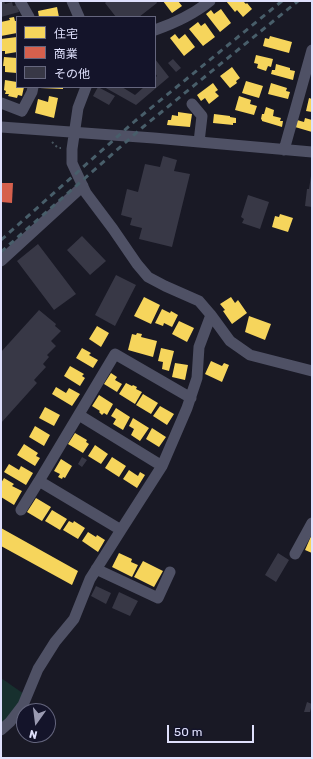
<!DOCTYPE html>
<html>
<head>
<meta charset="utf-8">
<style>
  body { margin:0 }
  #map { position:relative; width:313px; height:759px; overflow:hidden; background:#191925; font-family:Rubik,"Noto Sans JP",sans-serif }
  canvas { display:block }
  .frame { position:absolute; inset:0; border:2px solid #dfe0fc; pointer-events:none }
  .legend { position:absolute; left:16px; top:16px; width:140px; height:72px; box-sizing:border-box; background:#14142a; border:1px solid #65667e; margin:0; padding:5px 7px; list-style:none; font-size:12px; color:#dfe0fc }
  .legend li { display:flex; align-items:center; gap:8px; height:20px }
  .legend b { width:20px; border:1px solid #65667e }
  .north { position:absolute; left:16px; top:703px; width:40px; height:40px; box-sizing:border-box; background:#14142a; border:1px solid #65667e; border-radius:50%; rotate:194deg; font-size:11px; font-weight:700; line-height:16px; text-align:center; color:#dfe0fc }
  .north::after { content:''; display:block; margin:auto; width:14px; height:18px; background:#9a9ab1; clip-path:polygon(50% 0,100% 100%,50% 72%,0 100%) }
  .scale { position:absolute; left:167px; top:725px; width:87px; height:18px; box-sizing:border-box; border:2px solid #dfe0fc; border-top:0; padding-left:5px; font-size:12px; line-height:14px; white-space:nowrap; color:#dfe0fc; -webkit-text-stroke:3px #14142a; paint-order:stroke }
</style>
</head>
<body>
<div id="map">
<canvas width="313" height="759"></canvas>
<div class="frame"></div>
<ul class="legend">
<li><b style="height:11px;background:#f6d55c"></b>住宅</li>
<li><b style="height:11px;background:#d6604d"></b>商業</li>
<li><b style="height:11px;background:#383846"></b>その他</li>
</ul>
<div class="north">N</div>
<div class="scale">50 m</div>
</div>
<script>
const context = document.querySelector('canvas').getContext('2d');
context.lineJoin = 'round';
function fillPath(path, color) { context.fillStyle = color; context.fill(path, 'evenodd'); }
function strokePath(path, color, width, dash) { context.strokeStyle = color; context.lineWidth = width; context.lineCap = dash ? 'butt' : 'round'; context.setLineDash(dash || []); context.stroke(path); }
const green = new Path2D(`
  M 1,678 L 24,694 L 19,704 L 1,725 Z`);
const homes = new Path2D(`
  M 163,1 L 178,1 L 182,6 L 172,13 Z
  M 226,1 L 243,1 L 246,4 L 247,3 L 252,9 L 243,17 L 237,10 L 235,12 Z
  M 57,7 L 59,17 L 39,17 L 38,11 Z
  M 221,9 L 231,23 L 220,32 L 206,14 L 211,10 L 214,14 Z
  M 14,17 L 15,21 L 17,21 L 17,33 L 1,36 L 1,22 L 10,20 L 9,18 Z
  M 198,22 L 201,26 L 205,23 L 215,37 L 203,46 L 189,29 Z
  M 175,34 L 179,39 L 185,34 L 195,47 L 184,56 L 170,38 Z
  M 270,36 L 292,42 L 289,53 L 263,46 L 265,38 L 269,39 Z
  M 17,37 L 17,52 L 5,54 L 5,51 L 2,51 L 1,39 Z
  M 256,55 L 273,59 L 271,67 L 268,66 L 266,71 L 257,68 L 258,64 L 254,63 Z
  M 4,57 L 17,58 L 17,73 L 5,72 L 5,66 L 3,66 Z
  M 276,64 L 290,68 L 290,70 L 295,71 L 293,80 L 271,74 L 272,70 L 275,70 Z
  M 232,67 L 240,78 L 236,81 L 237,83 L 230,88 L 220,76 Z
  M 5,80 L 17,82 L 17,87 L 24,87 L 22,96 L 18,95 L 17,98 L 8,96 L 9,94 L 5,94 L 6,91 L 4,90 Z
  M 246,81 L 263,86 L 259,98 L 242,93 Z
  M 213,83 L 218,90 L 215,92 L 219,96 L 209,104 L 205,98 L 201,101 L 197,95 Z
  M 271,83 L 287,88 L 286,91 L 290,92 L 288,99 L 268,94 Z
  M 40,87 L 63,87 L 63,89 L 40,88 Z
  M 49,96 L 58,98 L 54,118 L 35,113 L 38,99 L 48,102 Z
  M 239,96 L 251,100 L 250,104 L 257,106 L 254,115 L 235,110 Z
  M 309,98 L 312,99 L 312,112 L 306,111 Z
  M 266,107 L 274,110 L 273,116 L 281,118 L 280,121 L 283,121 L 282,127 L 262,121 L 262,120 L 261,119 L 262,114 L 264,114 Z
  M 178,112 L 192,114 L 190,127 L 167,125 L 168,120 L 171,120 L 172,115 L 178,116 Z
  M 214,114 L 230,116 L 230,117 L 236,118 L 236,123 L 233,123 L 233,125 L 213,123 Z
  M 305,118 L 312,120 L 312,132 L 295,127 L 297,120 L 304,122 Z
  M 280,214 L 293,218 L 288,232 L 272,227 L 275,216 L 279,217 Z
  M 144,297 L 160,305 L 151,324 L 134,316 Z
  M 231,297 L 235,303 L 238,300 L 247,313 L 232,324 L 223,311 L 225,310 L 220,304 Z
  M 162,309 L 170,313 L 171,311 L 178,315 L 172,327 L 164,323 L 163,326 L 155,323 Z
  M 249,316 L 271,324 L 265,340 L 245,332 Z
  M 179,321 L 194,328 L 187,342 L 172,334 Z
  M 97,326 L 109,333 L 101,347 L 89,339 Z
  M 137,333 L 142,334 L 141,337 L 157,341 L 153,357 L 128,350 L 132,334 L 136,335 Z
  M 82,348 L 91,353 L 89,355 L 98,360 L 93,368 L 76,358 Z
  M 161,348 L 174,351 L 169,371 L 162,369 L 163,362 L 158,361 Z
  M 211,361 L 222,366 L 224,363 L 229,365 L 222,382 L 205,374 Z
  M 175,363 L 188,365 L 185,380 L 172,377 Z
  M 70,366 L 84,374 L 82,376 L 85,378 L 80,386 L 64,376 Z
  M 111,373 L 117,377 L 115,380 L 122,384 L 117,392 L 104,384 Z
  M 126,383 L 132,386 L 133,385 L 137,387 L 136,389 L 142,392 L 135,404 L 119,394 Z
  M 56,387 L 66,393 L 69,388 L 80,394 L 72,406 L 52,394 Z
  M 143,394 L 158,403 L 151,414 L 136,405 Z
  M 99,395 L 113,404 L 107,415 L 104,413 L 102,415 L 99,412 L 100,411 L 92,406 Z
  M 160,406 L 174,414 L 167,425 L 153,416 Z
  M 45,407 L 60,415 L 54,426 L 39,418 Z
  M 116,408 L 130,417 L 123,430 L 113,424 L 116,419 L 111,416 Z
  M 133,418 L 149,428 L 140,441 L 131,435 L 134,429 L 129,426 Z
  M 35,426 L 50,435 L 44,446 L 29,437 Z
  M 152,428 L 166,437 L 159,447 L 146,439 Z
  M 75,433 L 87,440 L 86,442 L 89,444 L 83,453 L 68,444 Z
  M 24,444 L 38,453 L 36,456 L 40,458 L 35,466 L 17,455 Z
  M 95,445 L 108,454 L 101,464 L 88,456 Z
  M 112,457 L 126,466 L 119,477 L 105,468 Z
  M 61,459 L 72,466 L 65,478 L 63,477 L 62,479 L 58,477 L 60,474 L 54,471 Z
  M 9,464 L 19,470 L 21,466 L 33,473 L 26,485 L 4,472 Z
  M 129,470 L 138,476 L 140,472 L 145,475 L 137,488 L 123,479 Z
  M 4,478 L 14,484 L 12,486 L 22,491 L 14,505 L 1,497 L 1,483 Z
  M 36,498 L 51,507 L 42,521 L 27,512 Z
  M 52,510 L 67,519 L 60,530 L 45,521 Z
  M 69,521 L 73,523 L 74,521 L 85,528 L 78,539 L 63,530 Z
  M 1,528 L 78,571 L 72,585 L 1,546 Z
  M 88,532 L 96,537 L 97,535 L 105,540 L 98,552 L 82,541 Z
  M 312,534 L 312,553 L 305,550 Z
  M 119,553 L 132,559 L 131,562 L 138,565 L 132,577 L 112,567 Z
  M 143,561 L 163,571 L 154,587 L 134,577 Z`);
const shops = new Path2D(`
  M 1,183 L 13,183 L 12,203 L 1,202 Z`);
const building = new Path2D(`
  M 4,1 L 5,4 L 12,2 L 13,6 L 17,5 L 19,12 L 1,17 L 1,2 Z
  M 107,1 L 156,1 L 157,3 L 139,17 L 116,17 L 105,3 Z
  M 155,59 L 169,77 L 136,105 L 104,87 L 122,87 L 135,95 L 144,87 L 155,87 L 155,78 L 157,76 L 155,73 Z
  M 173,59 L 181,68 L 176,72 L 168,63 Z
  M 98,87 L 115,96 L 109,105 L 93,96 Z
  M 163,156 L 177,160 L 174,171 L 190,174 L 172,247 L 139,239 L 142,228 L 130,225 L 132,218 L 121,215 L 127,189 L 138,192 L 145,164 L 160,167 Z
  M 311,176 L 312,176 L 312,207 L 305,206 L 307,189 L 309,189 Z
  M 248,195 L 269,202 L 260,229 L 242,223 L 244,219 L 241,217 Z
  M 82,236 L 106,261 L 90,275 L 67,250 Z
  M 38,244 L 76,294 L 54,310 L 17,261 Z
  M 116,275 L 136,285 L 115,326 L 95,315 Z
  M 39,310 L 56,324 L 55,326 L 61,331 L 51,341 L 56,346 L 47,355 L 49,357 L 43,364 L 46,367 L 34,380 L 37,383 L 1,423 L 1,352 Z
  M 82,457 L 87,460 L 82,467 L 78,464 Z
  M 278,553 L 289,560 L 276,582 L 265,575 Z
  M 96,586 L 111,593 L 106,604 L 91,596 Z
  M 119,592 L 138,601 L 130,616 L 112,608 Z
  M 307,702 L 312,704 L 310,712 L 304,712 Z`);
const path = new Path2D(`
  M 52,142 L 58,148 L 61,148`);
const minor = new Path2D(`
  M 20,1 L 29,17
  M 72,1 L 79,17
  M 155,30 C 175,23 194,14 210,1
  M 86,87 L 78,108 L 72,149 L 72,163 L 86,193 L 113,229 L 137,264 L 148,277 L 165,286 L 199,301 L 211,315 L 230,341 L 250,355 L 312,371
  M 1,103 L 22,111 L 32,92 L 33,87
  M 192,104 L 202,116 L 199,142
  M 1,127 L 154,138 L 312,152
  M 284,150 L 312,50
  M 1,261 L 83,186
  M 191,398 L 115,354 L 39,481 L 121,530 L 162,466 L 187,408 L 197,378 L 199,347 L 211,315
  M 79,415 L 162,466
  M 21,510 L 39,481
  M 295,554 L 312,523
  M 96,569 L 158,598 L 170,572
  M 1,730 L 10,722 L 23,705 L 38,669 L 55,642 L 74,619 L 90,579 L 121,530`);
const rail = new Path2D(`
  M 1,240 L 135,121 L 282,1
  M 1,252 L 143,127 L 298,1`);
fillPath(green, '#17302e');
fillPath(homes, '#f6d55c');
fillPath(shops, '#d6604d');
fillPath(building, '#383846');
strokePath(path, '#47555f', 2, [2, 3]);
strokePath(minor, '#4f5165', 11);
strokePath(rail, '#485e6a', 3, [6, 5]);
</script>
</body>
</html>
